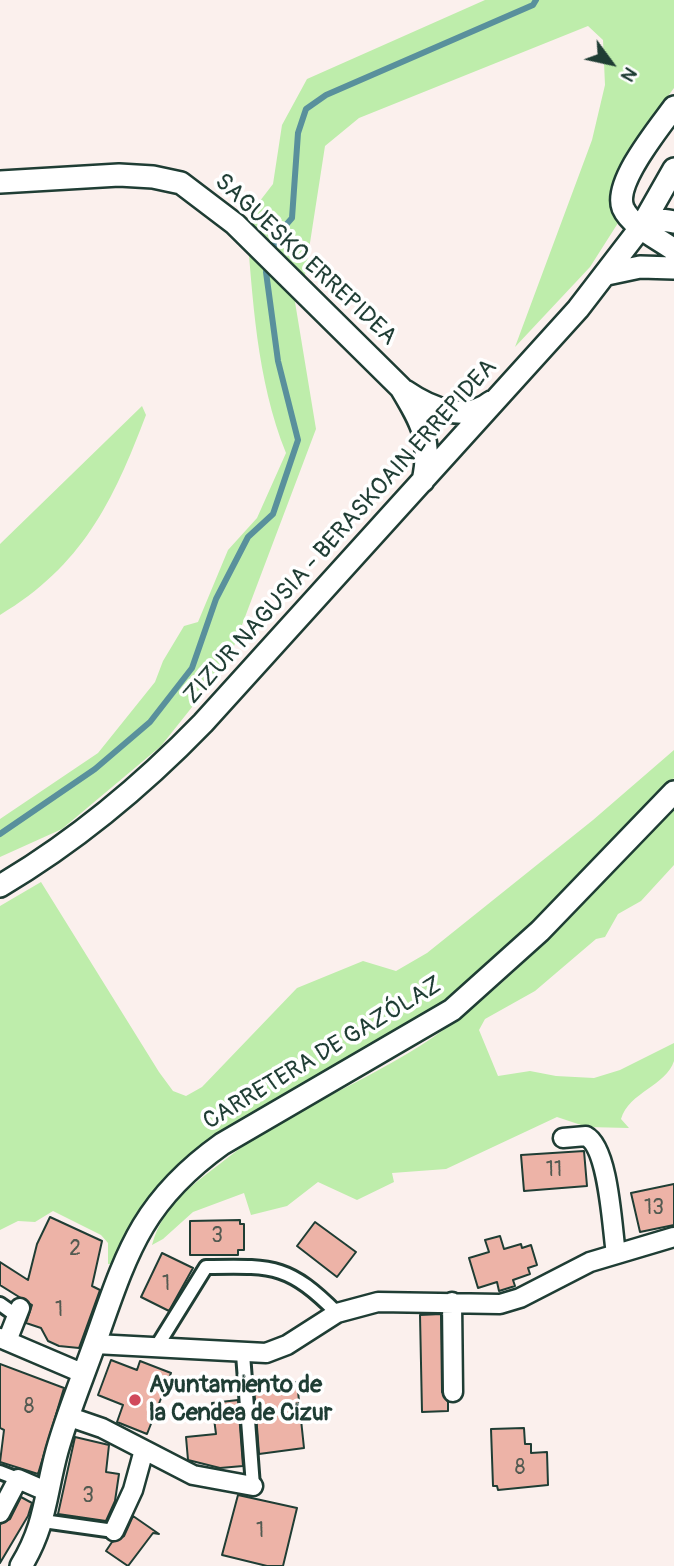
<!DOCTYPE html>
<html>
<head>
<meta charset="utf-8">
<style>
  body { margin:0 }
  #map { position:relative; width:674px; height:1566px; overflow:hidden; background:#fbf0ed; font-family:Pangolin,sans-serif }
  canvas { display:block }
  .north { position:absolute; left:576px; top:28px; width:70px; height:70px; -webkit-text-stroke:5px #fff; paint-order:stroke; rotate:123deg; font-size:19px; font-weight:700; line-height:28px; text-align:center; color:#1f3d34 }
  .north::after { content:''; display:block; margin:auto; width:24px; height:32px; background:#1f3d34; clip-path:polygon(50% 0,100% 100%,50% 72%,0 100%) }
</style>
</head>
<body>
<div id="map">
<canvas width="674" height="1566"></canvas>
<div class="north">N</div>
</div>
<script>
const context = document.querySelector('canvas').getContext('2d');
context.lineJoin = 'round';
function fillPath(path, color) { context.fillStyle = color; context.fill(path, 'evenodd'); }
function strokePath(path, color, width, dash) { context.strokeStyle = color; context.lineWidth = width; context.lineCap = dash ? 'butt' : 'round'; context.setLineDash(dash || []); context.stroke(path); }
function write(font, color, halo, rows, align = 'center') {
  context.font = font + ' Pangolin,sans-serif'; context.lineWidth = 7; context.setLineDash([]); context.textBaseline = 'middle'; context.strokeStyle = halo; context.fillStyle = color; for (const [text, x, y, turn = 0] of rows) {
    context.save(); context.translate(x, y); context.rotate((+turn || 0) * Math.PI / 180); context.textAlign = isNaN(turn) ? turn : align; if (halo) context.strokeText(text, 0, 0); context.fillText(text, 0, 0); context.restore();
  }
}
const green = new Path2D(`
  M 485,0 L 674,0 L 674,88 L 633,144 L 611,191 L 618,223 L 590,267 L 515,347 L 592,140 L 605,85 L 603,40 L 588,26 L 359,118 L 325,146 L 305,275 L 295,302 L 316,429 L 228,662 L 161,746 L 62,829 L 0,857 L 0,819 L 98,753 L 155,682 L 163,661 L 184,626 L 198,622 L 228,550 L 257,518 L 286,453 C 256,378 253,299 246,219 L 273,184 L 282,125 L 307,79 Z
  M 142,406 L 146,415 C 113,502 82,566 0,615 L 0,544 Z
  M 674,750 L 674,778 L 532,925 L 452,999 L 223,1133 L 178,1167 L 143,1204 L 115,1264 L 108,1264 L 108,1243 L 101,1235 L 53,1211 L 35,1222 L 18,1221 L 0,1230 L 0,906 L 41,882 L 159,1072 L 173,1091 L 186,1096 L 202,1087 L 297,988 L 363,961 L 396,971 L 427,953 L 593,820 Z
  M 674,807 L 674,865 L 641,901 L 618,914 L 605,937 L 596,939 L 535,991 L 485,1019 L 479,1030 L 498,1076 L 530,1071 L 556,1076 L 594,1078 L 620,1070 L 674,1043 C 674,1048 674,1056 674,1061 C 666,1086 629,1092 621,1119 L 629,1128 L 587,1127 L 557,1117 L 446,1169 L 392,1173 L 394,1182 L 357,1200 L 318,1182 L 287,1206 L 251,1215 L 244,1193 L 193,1212 L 163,1239 L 152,1245 C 163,1204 194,1184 226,1159 C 289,1109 366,1083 432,1038 C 523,975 598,888 674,807 Z`);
const stream = new Path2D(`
  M 0,834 L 95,769 L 150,722 L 192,668 L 216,599 L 248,537 L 273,514 L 298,440 L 278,361 L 266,272 L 278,234 L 292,218 L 298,133 L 306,109 L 326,95 L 533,5 L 536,0`);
const building = new Path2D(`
  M 584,1151 L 587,1186 L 524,1191 L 521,1155 Z
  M 674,1184 L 674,1225 L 640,1232 L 631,1193 Z
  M 50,1217 L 102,1241 L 92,1286 L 100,1290 L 79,1348 L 59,1346 L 48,1341 L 41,1328 L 26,1323 L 32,1305 L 0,1285 L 0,1262 L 28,1280 L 37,1244 Z
  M 240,1220 L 240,1224 L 244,1224 L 244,1250 L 238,1250 L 238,1255 L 190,1255 L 190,1221 Z
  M 315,1222 L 356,1252 L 337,1277 L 297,1246 Z
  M 500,1236 L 504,1249 L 521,1244 L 522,1248 L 531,1245 L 537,1265 L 528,1268 L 530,1274 L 513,1280 L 515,1286 L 499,1291 L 497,1282 L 478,1288 L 469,1258 L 489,1252 L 485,1240 Z
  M 162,1253 L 193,1268 L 169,1311 L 141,1297 Z
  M 441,1314 L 442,1392 L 448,1402 L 448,1411 L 422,1412 L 420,1315 Z
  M 111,1360 L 137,1370 L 140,1361 L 171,1373 L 147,1434 L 117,1422 L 123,1405 L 98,1395 Z
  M 0,1364 L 64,1388 L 38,1474 L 0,1462 L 4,1430 L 0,1428 Z
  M 297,1382 L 304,1448 L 259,1454 L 254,1387 Z
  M 238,1400 L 243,1466 L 220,1468 L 188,1460 L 186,1437 L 216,1434 L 212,1403 Z
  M 524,1428 L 525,1444 L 531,1444 L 531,1453 L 547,1452 L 548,1485 L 498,1490 L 497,1486 L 493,1486 L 491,1429 Z
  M 75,1437 L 109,1445 L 106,1472 L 119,1474 L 115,1501 L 106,1521 L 58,1514 Z
  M 238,1495 L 297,1508 L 283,1566 L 267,1566 L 222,1555 Z
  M 21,1497 L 32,1503 L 28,1516 L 0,1563 L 0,1524 L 10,1519 Z
  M 133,1516 L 159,1534 L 153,1533 L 128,1566 L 106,1551 L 112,1542 L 124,1536 Z`);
const pedestrian = new Path2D(`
  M 0,1304 L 17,1316
  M 157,1346 L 206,1267 C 273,1266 288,1264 337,1313
  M 243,1354 L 253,1486
  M 0,1472 L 18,1479
  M 43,1521 L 114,1531`);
const minor = new Path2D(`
  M 563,1138 L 586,1136 C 609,1148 612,1228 616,1254
  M 452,1302 L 453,1392
  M 0,1338 L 82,1373
  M 7,1341 L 20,1308
  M 95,1344 L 266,1353 L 287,1345 L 337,1313 L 378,1302 L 500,1304 L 520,1298 L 590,1262 L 674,1237
  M 67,1416 L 102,1428 L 193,1475 L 253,1486
  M 0,1513 L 18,1479 L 48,1492
  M 114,1531 L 133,1490 L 144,1450`);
const tertiary = new Path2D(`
  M 674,107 C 659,128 613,183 623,208 C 631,226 659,239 674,250
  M 0,182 L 119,175 L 153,177 L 181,183 L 235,224 L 401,388 C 422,423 432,440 423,481
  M 641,227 C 653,218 660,219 674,222
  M 607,274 L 640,267 L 674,268
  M 405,391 C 430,408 465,423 491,402
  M 0,886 C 76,841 142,786 203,723 L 578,309 L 641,227 L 674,169
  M 21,1566 C 46,1525 45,1495 57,1451 C 68,1412 83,1377 96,1340 C 127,1252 142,1201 222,1144 L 452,1010 L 540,931 L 674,792`);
const markers = [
  [135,1400,7,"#d1495b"]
];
const numberNames = [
  ["11",554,1171],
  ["13",654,1209],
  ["3",217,1237],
  ["2",75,1250],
  ["1",166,1285],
  ["1",59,1311],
  ["8",29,1408],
  ["8",520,1469],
  ["3",88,1497],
  ["1",260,1532]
];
const streetNames = [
  ["SAGUESKO ERREPIDEA",305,260,43],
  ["ZIZUR NAGUSIA - BERASKOAIN ERREPIDEA",341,532,-48],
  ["CARRETERA DE GAZÓLAZ",323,1054,-31]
];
const poiNames = [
  ["Ayuntamiento de",149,1386],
  ["la Cendea de Cizur",149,1414]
];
fillPath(green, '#beedab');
strokePath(stream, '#59909c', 6);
fillPath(building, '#edb3a7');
strokePath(building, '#1f3d34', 2);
strokePath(pedestrian, '#1f3d34', 18);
strokePath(minor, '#1f3d34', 23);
strokePath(tertiary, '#1f3d34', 26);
strokePath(pedestrian, '#fff', 12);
strokePath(minor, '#fff', 18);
strokePath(tertiary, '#fff', 21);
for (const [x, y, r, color] of markers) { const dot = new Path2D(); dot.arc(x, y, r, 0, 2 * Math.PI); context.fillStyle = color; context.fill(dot); strokePath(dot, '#fff', 2.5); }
write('21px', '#525a51', null, numberNames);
write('24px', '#1f3d34', '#fff', streetNames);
write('bold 24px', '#1f3d34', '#fff', poiNames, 'left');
</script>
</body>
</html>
